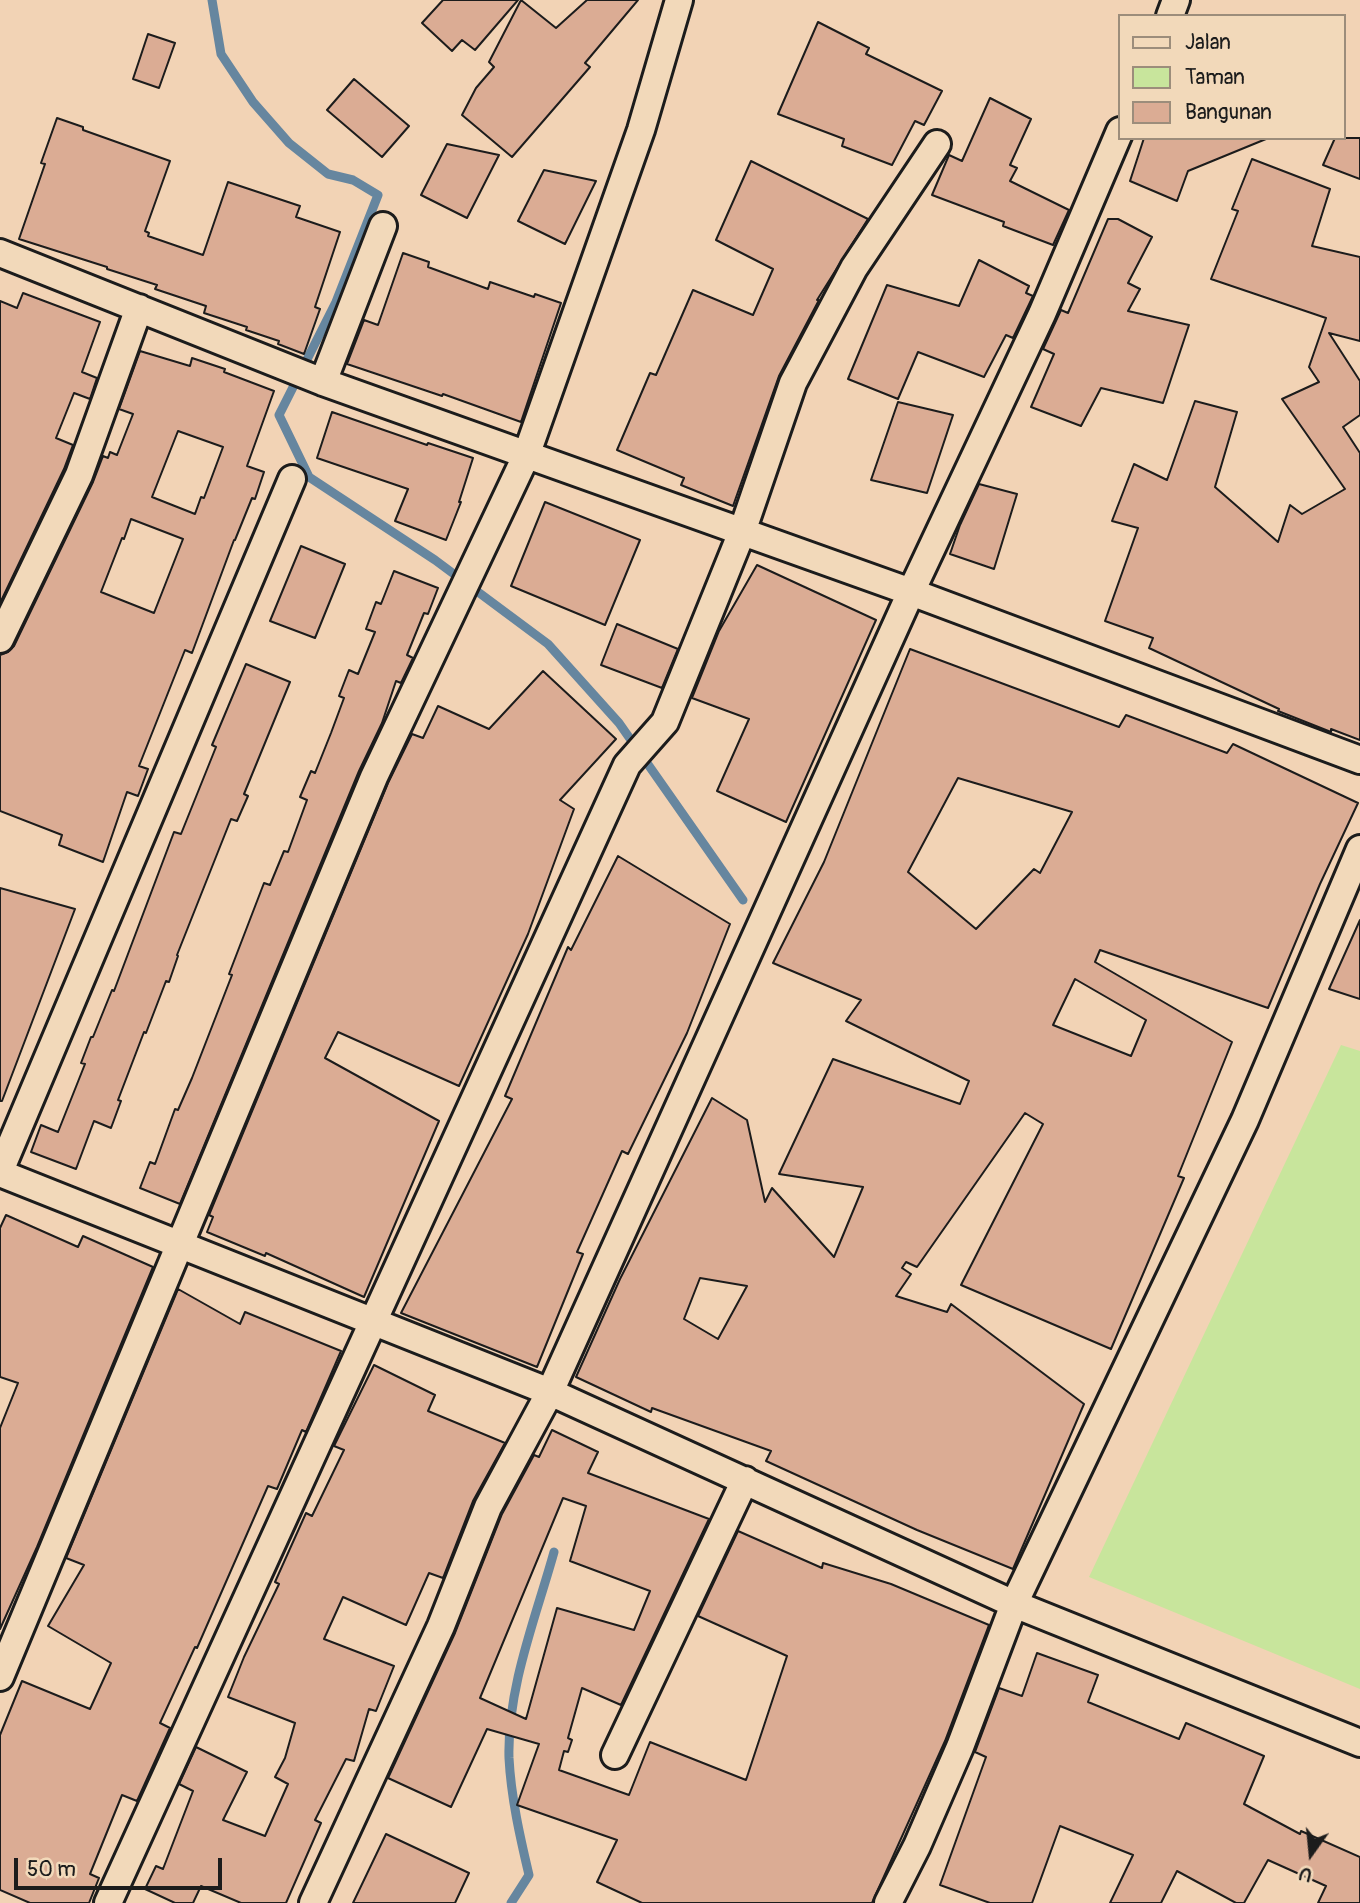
<!DOCTYPE html>
<html>
<head>
<meta charset="utf-8">
<style>
  body { margin:0 }
  #map { position:relative; width:1360px; height:1903px; overflow:hidden; background:#f2d3b5; font-family:Pangolin,sans-serif }
  canvas { display:block }
  .legend { position:absolute; left:1118px; top:14px; width:228px; height:126px; box-sizing:border-box; background:#f2d9ba; border:2px solid #9c8d7b; margin:0; padding:9px 12px; list-style:none; font-size:21px; color:#1c1c1c }
  .legend li { display:flex; align-items:center; gap:14px; height:35px }
  .legend b { width:35px; border:2px solid #9c8d7b }
  .north { position:absolute; left:1276px; top:1819px; width:70px; height:70px; -webkit-text-stroke:5px #f2d9ba; paint-order:stroke; rotate:195deg; font-size:19px; font-weight:700; line-height:28px; text-align:center; color:#1c1c1c }
  .north::after { content:''; display:block; margin:auto; width:24px; height:32px; background:#1c1c1c; clip-path:polygon(50% 0,100% 100%,50% 72%,0 100%) }
  .scale { position:absolute; left:14px; top:1858px; width:208px; height:32px; box-sizing:border-box; border:4px solid #1c1c1c; border-top:0; padding-left:9px; font-size:21px; line-height:24px; white-space:nowrap; color:#1c1c1c; -webkit-text-stroke:5px #f2d9ba; paint-order:stroke }
</style>
</head>
<body>
<div id="map">
<canvas width="1360" height="1903"></canvas>
<ul class="legend">
<li><b style="height:9px;background:#f2d9ba"></b>Jalan</li>
<li><b style="height:19px;background:#c8e59c"></b>Taman</li>
<li><b style="height:19px;background:#dbac94"></b>Bangunan</li>
</ul>
<div class="north">U</div>
<div class="scale">50 m</div>
</div>
<script>
const context = document.querySelector('canvas').getContext('2d');
context.lineJoin = 'round';
function fillPath(path, color) { context.fillStyle = color; context.fill(path, 'evenodd'); }
function strokePath(path, color, width, dash) { context.strokeStyle = color; context.lineWidth = width; context.lineCap = dash ? 'butt' : 'round'; context.setLineDash(dash || []); context.stroke(path); }
const green = new Path2D(`
  M 1341,1045 L 1360,1051 L 1360,1689 L 1089,1577 Z`);
const stream = new Path2D(`
  M 212,0 L 221,54 L 253,102 L 289,143 L 328,174 L 353,180 L 378,195 L 336,302 L 279,415 L 309,477 L 435,560 L 548,644 L 619,723 L 743,900
  M 511,1903 L 529,1875 C 520,1837 511,1797 509,1758 C 507,1688 536,1617 554,1552`);
const building = new Path2D(`
  M 443,0 L 518,0 L 475,50 L 462,40 L 452,51 L 422,23 Z
  M 521,0 L 556,28 L 587,0 L 638,0 L 585,63 L 590,67 L 512,157 L 462,115 L 476,88 L 494,67 L 489,62 Z
  M 818,22 L 869,48 L 866,54 L 942,91 L 924,125 L 915,121 L 892,165 L 842,146 L 844,139 L 778,114 Z
  M 148,34 L 175,43 L 159,88 L 133,79 Z
  M 354,79 L 409,126 L 382,157 L 327,110 Z
  M 990,98 L 1031,119 L 1010,165 L 1017,168 L 1010,181 L 1069,210 L 1053,245 L 1003,226 L 1004,222 L 932,195 L 949,155 L 962,161 Z
  M 57,118 L 83,127 L 83,130 L 170,161 L 145,231 L 149,233 L 148,236 L 203,255 L 228,182 L 300,206 L 296,217 L 340,232 L 315,307 L 320,309 L 304,354 L 278,344 L 279,341 L 246,330 L 247,327 L 204,313 L 206,306 L 155,289 L 157,285 L 107,269 L 107,267 L 19,239 L 45,164 L 41,163 Z
  M 1144,138 L 1266,138 L 1266,139 L 1188,171 L 1177,201 L 1130,181 Z
  M 1335,138 L 1360,138 L 1360,179 L 1323,165 Z
  M 447,144 L 499,155 L 467,218 L 421,195 Z
  M 1252,159 L 1330,189 L 1312,246 L 1360,257 L 1360,341 L 1329,333 L 1360,381 L 1360,415 L 1343,427 L 1360,453 L 1360,740 L 1331,729 L 1331,732 L 1278,711 L 1279,709 L 1149,648 L 1153,638 L 1105,621 L 1138,528 L 1112,521 L 1134,464 L 1167,480 L 1195,401 L 1237,412 L 1215,487 L 1278,542 L 1290,505 L 1302,514 L 1345,489 L 1282,399 L 1319,382 L 1309,367 L 1326,318 L 1211,279 L 1238,211 L 1232,209 Z
  M 751,161 L 868,219 L 817,300 L 819,300 L 779,376 L 733,506 L 681,485 L 684,478 L 617,450 L 650,373 L 656,375 L 693,290 L 753,315 L 773,269 L 716,240 Z
  M 544,170 L 596,181 L 565,244 L 518,221 Z
  M 1108,219 L 1118,219 L 1152,237 L 1128,283 L 1140,289 L 1128,311 L 1189,325 L 1163,403 L 1101,388 L 1081,426 L 1031,407 L 1054,354 L 1043,349 L 1061,310 L 1068,313 Z
  M 403,253 L 429,262 L 428,267 L 488,289 L 490,282 L 534,297 L 535,294 L 561,303 L 521,422 L 443,394 L 442,396 L 347,364 L 364,320 L 378,325 Z
  M 979,260 L 1029,286 L 1026,293 L 1033,296 L 1013,338 L 1006,335 L 984,377 L 918,352 L 898,399 L 848,379 L 887,285 L 959,306 Z
  M 23,293 L 100,322 L 82,372 L 97,378 L 90,399 L 74,393 L 56,438 L 73,445 L 64,469 L 0,603 L 0,301 L 17,308 Z
  M 140,351 L 190,366 L 192,358 L 225,369 L 224,372 L 274,391 L 247,466 L 264,472 L 255,499 L 252,498 L 235,540 L 234,540 L 192,653 L 185,650 L 139,766 L 148,769 L 138,796 L 127,792 L 103,862 L 59,845 L 62,835 L 0,811 L 0,655 L 8,652 L 14,646 L 93,482 L 103,456 L 108,458 L 110,452 L 117,455 L 133,414 L 119,409 ZM 178,431 L 223,447 L 204,498 L 201,497 L 195,514 L 152,497 ZM 131,519 L 183,539 L 154,613 L 101,592 L 122,538 L 124,539 Z
  M 898,402 L 953,415 L 927,493 L 871,480 Z
  M 332,412 L 427,445 L 428,443 L 473,458 L 459,502 L 461,502 L 446,540 L 395,521 L 408,489 L 317,458 Z
  M 979,484 L 1017,494 L 994,569 L 950,554 L 960,525 Z
  M 545,502 L 640,540 L 605,625 L 511,586 Z
  M 301,546 L 345,564 L 315,638 L 270,621 Z
  M 757,565 L 876,620 L 786,822 L 717,791 L 749,719 L 692,698 L 719,631 Z
  M 394,571 L 438,588 L 428,614 L 424,613 L 407,655 L 413,658 L 401,683 L 396,681 L 382,723 L 359,771 L 180,1204 L 140,1188 L 150,1162 L 155,1164 L 175,1109 L 178,1110 L 192,1078 L 232,975 L 229,974 L 264,883 L 270,885 L 284,851 L 288,852 L 307,800 L 300,797 L 311,771 L 315,773 L 331,733 L 344,698 L 339,696 L 349,670 L 358,674 L 375,632 L 366,629 L 376,602 L 381,604 Z
  M 617,624 L 678,649 L 662,688 L 601,665 Z
  M 910,649 L 1119,727 L 1126,715 L 1227,753 L 1233,744 L 1358,803 L 1320,884 L 1268,1008 L 1100,950 L 1095,962 L 1232,1042 L 1178,1176 L 1184,1178 L 1111,1349 L 961,1285 L 1043,1124 L 1025,1113 L 917,1267 L 906,1262 L 902,1268 L 911,1274 L 896,1296 L 947,1312 L 951,1304 L 1084,1404 L 1013,1569 L 917,1530 L 766,1461 L 771,1451 L 652,1408 L 651,1412 L 576,1377 L 620,1279 L 712,1098 L 747,1120 L 765,1202 L 772,1188 L 834,1257 L 863,1187 L 779,1174 L 833,1059 L 960,1104 L 969,1081 L 846,1021 L 861,1000 L 773,963 L 824,862 ZM 958,778 L 1072,812 L 1040,873 L 1034,869 L 976,929 L 908,872 ZM 1075,979 L 1146,1020 L 1131,1056 L 1053,1025 ZM 700,1278 L 747,1286 L 718,1339 L 684,1319 Z
  M 246,664 L 290,682 L 244,794 L 248,796 L 237,821 L 231,819 L 177,955 L 178,956 L 169,982 L 166,981 L 146,1033 L 144,1032 L 118,1100 L 121,1101 L 111,1128 L 94,1121 L 76,1169 L 31,1152 L 41,1125 L 58,1132 L 85,1064 L 81,1063 L 91,1037 L 93,1037 L 112,990 L 114,991 L 174,832 L 181,834 L 216,747 L 212,745 Z
  M 543,671 L 616,739 L 560,800 L 574,809 L 528,934 L 459,1086 L 338,1032 L 325,1058 L 439,1121 L 364,1297 L 266,1253 L 265,1256 L 207,1232 L 213,1217 L 209,1215 L 388,783 L 412,734 L 423,738 L 438,706 L 489,729 Z
  M 618,856 L 730,924 L 687,1033 L 628,1154 L 622,1151 L 577,1252 L 583,1254 L 537,1367 L 401,1313 L 512,1099 L 505,1096 L 568,947 L 571,950 Z
  M 0,888 L 75,909 L 2,1101 L 0,1101 Z
  M 1360,920 L 1360,999 L 1329,989 Z
  M 6,1215 L 78,1247 L 83,1236 L 153,1267 L 37,1547 L 0,1629 L 0,1428 L 18,1383 L 0,1377 L 0,1228 Z
  M 178,1289 L 240,1324 L 245,1312 L 341,1351 L 306,1432 L 302,1430 L 277,1489 L 268,1486 L 197,1648 L 195,1647 L 160,1723 L 170,1728 L 137,1801 L 122,1795 L 90,1874 L 99,1878 L 89,1903 L 30,1903 L 0,1890 L 0,1735 L 22,1681 L 90,1709 L 111,1663 L 48,1626 L 84,1565 L 66,1558 Z
  M 374,1365 L 435,1395 L 428,1411 L 505,1443 L 473,1501 L 443,1578 L 429,1573 L 406,1625 L 343,1597 L 324,1639 L 394,1666 L 376,1711 L 369,1709 L 354,1761 L 346,1759 L 315,1820 L 321,1823 L 286,1903 L 241,1903 L 201,1886 L 193,1903 L 175,1903 L 145,1889 L 156,1866 L 163,1869 L 193,1791 L 179,1784 L 196,1747 L 247,1772 L 223,1820 L 265,1836 L 288,1784 L 275,1777 L 285,1758 L 295,1723 L 228,1697 L 244,1657 L 279,1584 L 275,1582 L 306,1513 L 312,1516 L 344,1450 L 334,1446 Z
  M 552,1430 L 598,1452 L 588,1473 L 709,1519 L 621,1705 L 582,1688 L 568,1738 L 572,1740 L 568,1752 L 564,1751 L 559,1770 L 629,1795 L 650,1742 L 746,1780 L 787,1656 L 698,1616 L 738,1531 L 822,1568 L 823,1563 L 891,1584 L 989,1625 L 945,1741 L 872,1903 L 642,1903 L 597,1882 L 617,1840 L 517,1805 L 539,1744 L 487,1729 L 451,1807 L 388,1778 L 455,1633 L 502,1514 L 534,1455 L 539,1457 ZM 563,1498 L 586,1506 L 570,1561 L 650,1591 L 634,1630 L 557,1608 L 526,1719 L 480,1698 Z
  M 1037,1653 L 1098,1675 L 1088,1702 L 1179,1739 L 1186,1723 L 1264,1756 L 1244,1804 L 1300,1834 L 1301,1831 L 1360,1857 L 1360,1903 L 1318,1903 L 1326,1886 L 1268,1860 L 1244,1903 L 1236,1903 L 1177,1871 L 1161,1903 L 1110,1903 L 1133,1855 L 1060,1826 L 1032,1903 L 990,1903 L 940,1885 L 986,1757 L 975,1752 L 999,1688 L 1022,1696 Z
  M 386,1834 L 469,1873 L 455,1903 L 353,1903 Z`);
const minor = new Path2D(`
  M 1170,16 L 1176,0
  M 0,253 L 323,382 L 911,592 L 1360,760
  M 323,382 L 383,226
  M 0,639 L 79,475 L 139,308
  M 0,1171 L 292,479
  M 0,1173 L 550,1392 L 1014,1604 L 1360,1743
  M 0,1677 L 374,777 L 526,456 L 641,130 L 679,0
  M 615,1755 L 745,1480
  M 108,1903 L 627,765 L 665,722 L 742,532 L 793,383 L 854,268 L 937,144
  M 313,1903 L 441,1626 L 488,1507 L 550,1392 L 911,592 L 1042,314 L 1120,131
  M 888,1903 L 917,1846 L 960,1747 L 1014,1604 L 1245,1120 L 1360,849`);
fillPath(green, '#c8e59c');
strokePath(stream, '#66869f', 9);
fillPath(building, '#dbac94');
strokePath(building, '#1c1c1c', 2);
strokePath(minor, '#1c1c1c', 32);
strokePath(minor, '#f2d9ba', 26);
</script>
</body>
</html>
